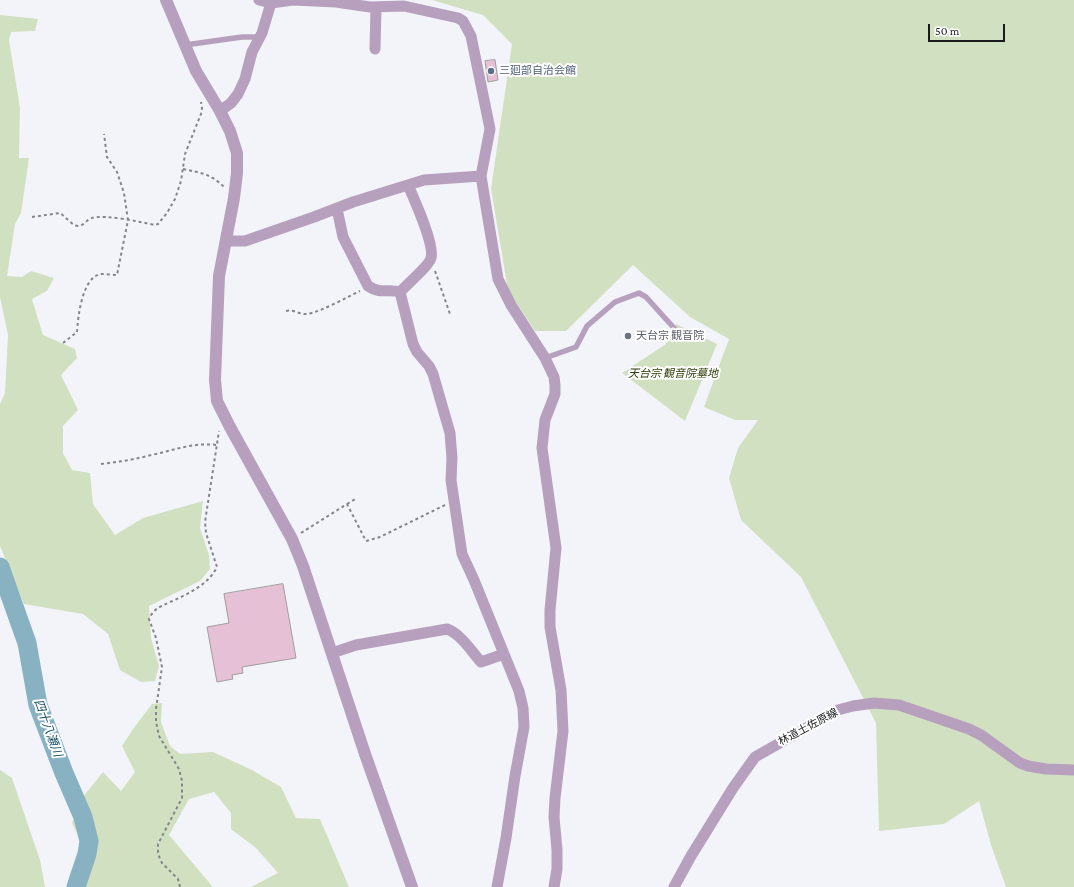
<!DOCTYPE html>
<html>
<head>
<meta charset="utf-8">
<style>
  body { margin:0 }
  #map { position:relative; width:1074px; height:887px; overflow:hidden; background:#f2f4fa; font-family:"Crimson Pro",serif }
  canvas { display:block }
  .scale { position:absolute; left:928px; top:24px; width:77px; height:18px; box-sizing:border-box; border:2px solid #191a1c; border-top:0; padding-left:5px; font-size:12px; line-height:14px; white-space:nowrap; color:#191a1c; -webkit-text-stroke:3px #fff; paint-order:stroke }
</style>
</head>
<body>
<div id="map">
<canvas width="1074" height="887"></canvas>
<div class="scale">50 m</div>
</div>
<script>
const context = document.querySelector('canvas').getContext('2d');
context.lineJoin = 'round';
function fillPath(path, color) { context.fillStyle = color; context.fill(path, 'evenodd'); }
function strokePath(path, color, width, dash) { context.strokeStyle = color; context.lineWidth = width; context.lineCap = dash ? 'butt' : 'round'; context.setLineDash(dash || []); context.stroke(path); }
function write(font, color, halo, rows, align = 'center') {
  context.font = font + ' "Crimson Pro","Noto Sans JP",serif'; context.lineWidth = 4; context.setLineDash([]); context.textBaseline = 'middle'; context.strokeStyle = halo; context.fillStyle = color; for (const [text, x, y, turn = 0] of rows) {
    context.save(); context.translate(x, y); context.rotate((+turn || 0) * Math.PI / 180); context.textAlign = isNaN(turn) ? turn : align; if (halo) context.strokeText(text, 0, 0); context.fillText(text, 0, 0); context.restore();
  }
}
const green = new Path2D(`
  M 432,0 L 1074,0 L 1074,887 L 1006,887 L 991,845 L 979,801 L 944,824 L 879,831 L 876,723 L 801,577 L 741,520 L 729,478 L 738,448 L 758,420 L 735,420 L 704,407 L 729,339 L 690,317 L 633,265 L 566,331 L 535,331 L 508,290 L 491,189 L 512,44 L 483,15 Z
  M 0,15 L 38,19 L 35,31 L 11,32 L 9,40 L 20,108 L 19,158 L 29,158 L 21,213 L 15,224 L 7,276 L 22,277 L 31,271 L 54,278 L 47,291 L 32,299 L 43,335 L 75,349 L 77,358 L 61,375 L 78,410 L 63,426 L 63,453 L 72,470 L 90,473 L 93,504 L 115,535 L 143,518 L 203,501 L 200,528 L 209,555 L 210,569 L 200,581 L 149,606 L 151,638 L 159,666 L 155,681 L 141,682 L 120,670 L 108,634 L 83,614 L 24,604 L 0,546 L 0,404 L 5,393 L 8,335 L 0,297 Z
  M 676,324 L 717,344 L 685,421 L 622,373 L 666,344 Z
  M 162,703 L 161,722 L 170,746 L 180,754 L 213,752 L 252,770 L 281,787 L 296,818 L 320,819 L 349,887 L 251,887 L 278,873 L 256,848 L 231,829 L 231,813 L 214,792 L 189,799 L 169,835 L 213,887 L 71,887 L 69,884 L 71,870 L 90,860 L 94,850 L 79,838 L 72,823 L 82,798 L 103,772 L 121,791 L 135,772 L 122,746 L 133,729 L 152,704 Z
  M 0,770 L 12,778 L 40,860 L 45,887 L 0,887 Z`);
const river = new Path2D(`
  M 0,567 L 27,643 L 38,705 L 64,773 L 83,817 L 89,841 L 87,854 L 76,887`);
const building = new Path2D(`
  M 495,60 L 498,80 L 488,82 L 485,61 Z
  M 283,584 L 296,658 L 242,667 L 243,673 L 232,675 L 233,679 L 217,682 L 207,627 L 229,623 L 224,594 Z`);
const path = new Path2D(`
  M 183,169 C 201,173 212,174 225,188
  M 32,217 L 60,213 C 66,217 71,225 78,226 C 84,226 87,219 92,218 C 105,214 140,222 155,225 L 158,224 L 167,213 L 175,199 L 181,181 L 185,154 L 201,114 L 202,108 L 201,102
  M 435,271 L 450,314
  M 286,311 C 294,309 300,315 307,314 C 321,312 347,297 360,291
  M 63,343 L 77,332 C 78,317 82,277 101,274 C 106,274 112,275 117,275 L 128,220 L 124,193 L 117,172 L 107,157 L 104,134
  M 101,464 C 117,462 132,460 147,456 C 171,451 193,442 217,445
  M 347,504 L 357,498
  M 301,533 L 347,504 L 366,541 L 380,537 L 445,505
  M 180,887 L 178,879 L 162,863 L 158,854 L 158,844 L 182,798 L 182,781 L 179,769 L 159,736 L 156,722 L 156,709 L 162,667 L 156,638 L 149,619 C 154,608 160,607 170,602 C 188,594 208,585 217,567 L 206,533 L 205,522 L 219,431`);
const service = new Path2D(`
  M 185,45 L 242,37 L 260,37
  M 545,358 L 576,347 L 587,326 L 615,302 L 639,293 L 646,297 L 674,328`);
const minor = new Path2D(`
  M 259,0 L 271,3 L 293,0 L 336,2 L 370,7 L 404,6 L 458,18 L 463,21 L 471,36 L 490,129 L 481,176 L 498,279 L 511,305 L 545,358 L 554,377 L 555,385 L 555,394 L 545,420 L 542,448 L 556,548 L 550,610 L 550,627 L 561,690 L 563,731 L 555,798 L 554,817 L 557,850 L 557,869 L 554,887
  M 375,49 L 376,7
  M 220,111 L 231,103 L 238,94 L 245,79 L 252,52 L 262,33 L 271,3
  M 337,209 L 343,237 L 368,286 C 382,295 387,288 400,292
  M 226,241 L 245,241 L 314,217 L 353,202 L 424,180 L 481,176
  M 400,292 L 413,344 L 417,352 L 429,366 L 433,374 L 450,433 L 452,458 L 451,480 L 462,554 L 474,580 L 519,691 L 523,708 L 524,727 L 515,776 L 506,838 L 497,887
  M 400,292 C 407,284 429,266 431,258 C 435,245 414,199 408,185
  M 332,653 L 356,645 L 447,629 C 461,634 472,652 481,662 L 504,654
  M 674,887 L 691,856 L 733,788 L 755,757 L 838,710 L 853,706 L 874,703 L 899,705 L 969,729 L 981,735 L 1020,763 L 1028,766 L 1046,769 L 1074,770`);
const tertiary = new Path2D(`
  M 166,0 L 196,71 L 220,111 L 230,131 L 237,153 L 237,173 L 234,198 L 219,276 L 215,380 L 217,401 L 230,427 L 292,539 L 303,566 L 365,754 L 412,887`);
const markers = [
  [491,71,4,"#5c6f8a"],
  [628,336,4,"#6b7280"]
];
const serviceNames = [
  ["三廻部自治会館",499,71]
];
const worshipNames = [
  ["天台宗 観音院",636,336]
];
const parkNames = [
  ["天台宗 観音院墓地",673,374]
];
const streetNames = [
  ["林道土佐原線",808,727,-28]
];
const waterNames = [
  ["四十八瀬川",48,728,70]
];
fillPath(green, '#d2e0c2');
strokePath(river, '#88b2c2', 19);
fillPath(building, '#e6c0d5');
strokePath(building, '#a19b9e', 1);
strokePath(path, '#838589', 2, [3, 3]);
strokePath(service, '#b7a0be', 5.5);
strokePath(minor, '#b7a0be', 11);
strokePath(tertiary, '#b7a0be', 12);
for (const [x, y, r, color] of markers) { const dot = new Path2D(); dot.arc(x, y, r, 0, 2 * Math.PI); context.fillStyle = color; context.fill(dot); strokePath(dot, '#fff', 1.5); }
write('11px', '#4e5e75', '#fff', serviceNames, 'left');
write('11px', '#5b616d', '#fff', worshipNames, 'left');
write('italic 11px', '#2a3d06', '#fff', parkNames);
write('11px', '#191a1c', '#fff', streetNames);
write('italic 12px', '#195264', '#fff', waterNames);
</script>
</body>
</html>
